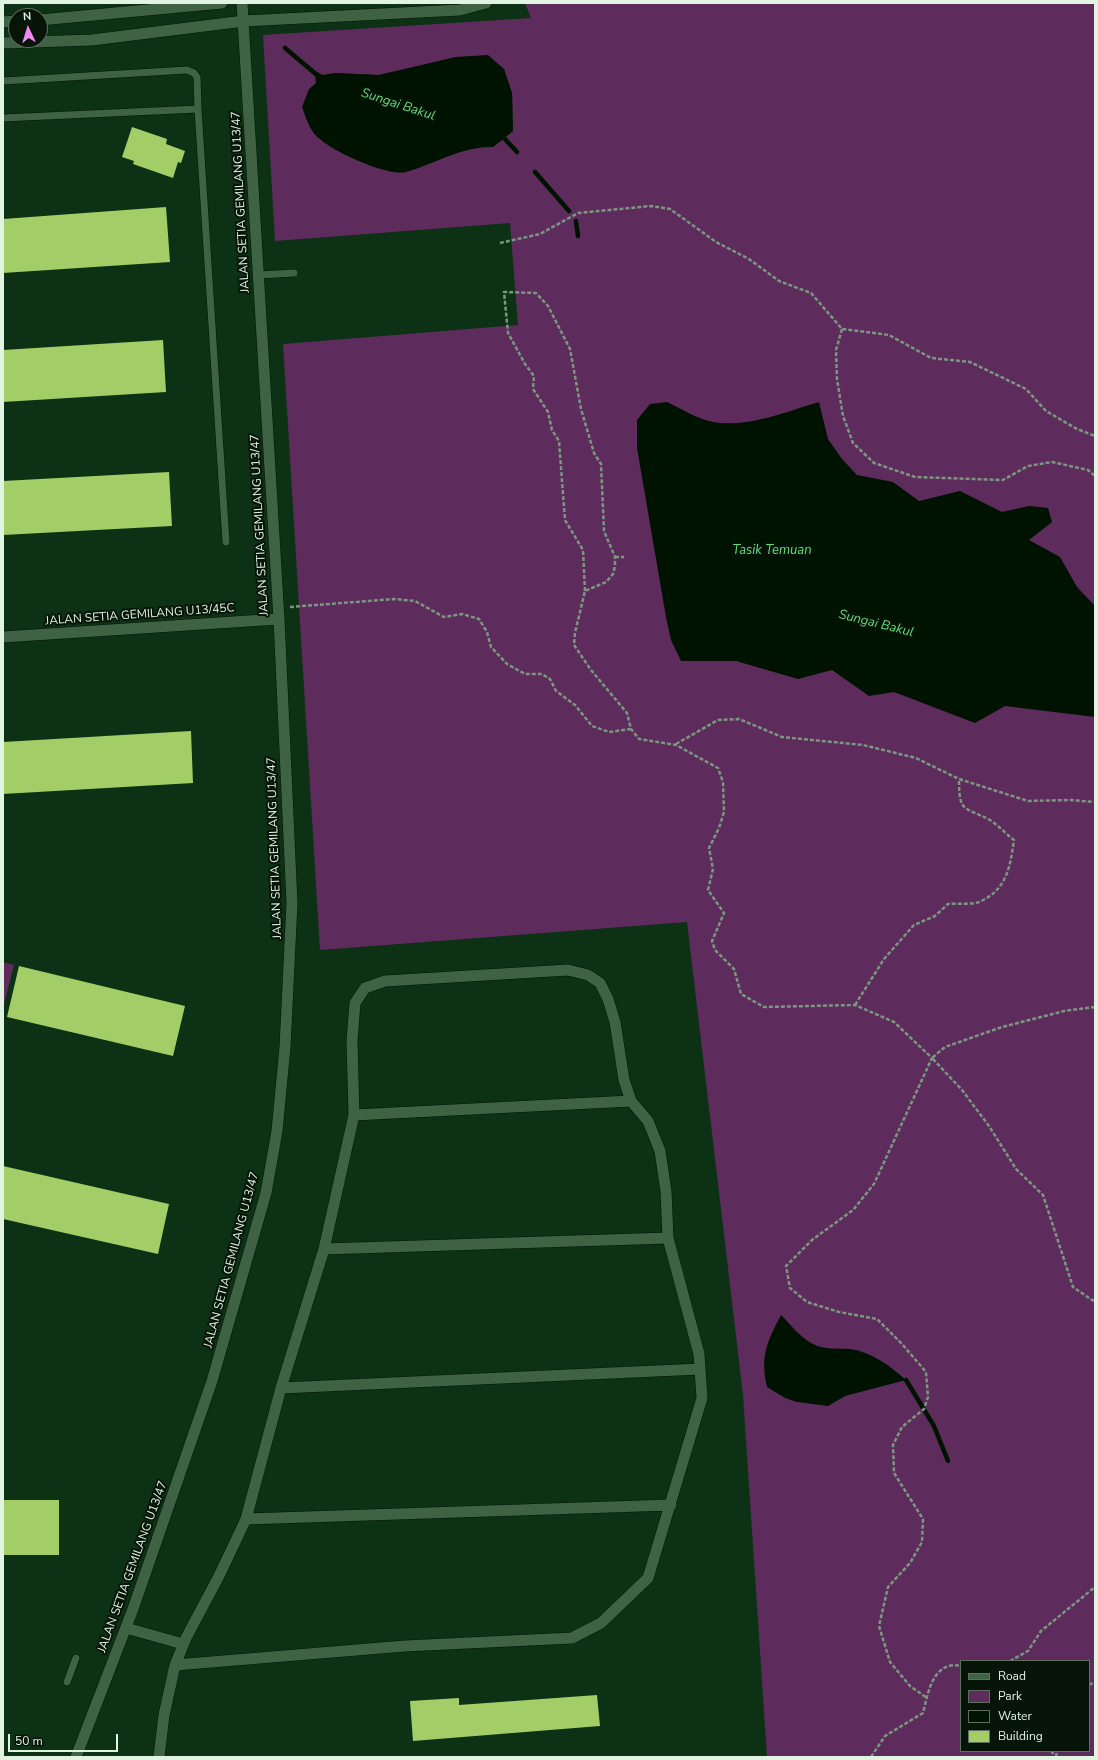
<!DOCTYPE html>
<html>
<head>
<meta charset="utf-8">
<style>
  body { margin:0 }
  #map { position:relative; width:1098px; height:1760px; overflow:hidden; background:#0d3114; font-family:"Nunito Sans",sans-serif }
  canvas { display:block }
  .frame { position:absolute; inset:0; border:4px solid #e0f4e1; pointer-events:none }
  .legend { position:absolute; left:960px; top:1660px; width:130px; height:92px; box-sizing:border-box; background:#071509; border:1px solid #5e6e5f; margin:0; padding:5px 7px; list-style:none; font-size:12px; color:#e0f4e1 }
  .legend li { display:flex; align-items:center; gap:8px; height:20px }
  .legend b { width:20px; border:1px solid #5e6e5f }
  .north { position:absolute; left:8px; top:8px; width:40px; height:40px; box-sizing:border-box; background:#071509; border:1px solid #5e6e5f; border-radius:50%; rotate:356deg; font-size:11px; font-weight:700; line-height:16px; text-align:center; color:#e0f4e1 }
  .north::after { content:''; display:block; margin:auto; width:14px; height:18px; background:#f38af1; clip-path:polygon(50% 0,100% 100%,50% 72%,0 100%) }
  .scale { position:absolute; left:8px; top:1734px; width:110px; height:18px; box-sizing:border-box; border:2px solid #e0f4e1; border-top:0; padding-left:5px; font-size:12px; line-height:14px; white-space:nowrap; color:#e0f4e1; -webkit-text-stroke:3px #071509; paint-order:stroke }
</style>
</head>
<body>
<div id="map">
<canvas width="1098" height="1760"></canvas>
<div class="frame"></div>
<ul class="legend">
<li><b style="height:5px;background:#3e6243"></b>Road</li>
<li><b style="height:11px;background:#5d2b5c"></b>Park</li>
<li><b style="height:11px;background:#001301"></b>Water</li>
<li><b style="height:11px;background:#a3cd66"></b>Building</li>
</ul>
<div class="north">N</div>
<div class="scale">50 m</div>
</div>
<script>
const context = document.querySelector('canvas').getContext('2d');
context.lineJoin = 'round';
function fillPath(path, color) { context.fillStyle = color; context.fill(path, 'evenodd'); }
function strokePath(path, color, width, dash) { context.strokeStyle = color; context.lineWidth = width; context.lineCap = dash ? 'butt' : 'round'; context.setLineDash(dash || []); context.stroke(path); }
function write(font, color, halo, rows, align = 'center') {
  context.font = font + ' "Nunito Sans",sans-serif'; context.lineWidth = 4; context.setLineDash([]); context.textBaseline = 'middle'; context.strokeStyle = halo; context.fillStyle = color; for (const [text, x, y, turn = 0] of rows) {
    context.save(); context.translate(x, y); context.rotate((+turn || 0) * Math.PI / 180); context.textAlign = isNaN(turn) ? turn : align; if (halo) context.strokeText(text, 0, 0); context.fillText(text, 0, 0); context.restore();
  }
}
const green = new Path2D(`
  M 525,3 L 1095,3 L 1095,1757 L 767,1757 L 743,1395 L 687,922 L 320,950 L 283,344 L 518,325 L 510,223 L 275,241 L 263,35 L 531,18 ZM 456,57 L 504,69 L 512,93 L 513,131 L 493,147 L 479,147 L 463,151 L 316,83 L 315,72 L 323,76 L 336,73 L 379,75 ZM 961,1661 L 1089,1661 L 1089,1751 L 961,1751 Z
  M 3,962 L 14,965 L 3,1008 Z`);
const water = new Path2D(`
  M 488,55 L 504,69 L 512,93 L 513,131 L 493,147 C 462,146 435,164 406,172 C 387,177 323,148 313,132 C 308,125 305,115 302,107 L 309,89 L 316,83 L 315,71 L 323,75 L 336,73 L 379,75 L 456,57 Z
  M 667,402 C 682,409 697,419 713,422 C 748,428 785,412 819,402 L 828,439 L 842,459 L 857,475 L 893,482 L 919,501 L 960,491 L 1002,512 L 1029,506 L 1048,508 L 1052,522 L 1029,540 L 1060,557 L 1077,587 L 1095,606 L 1095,717 L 1005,706 L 975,723 L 894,692 L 869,696 L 832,670 L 798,679 L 736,661 L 681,661 L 671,640 L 666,617 L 637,448 L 637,420 L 650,404 Z
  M 781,1315 C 791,1325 800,1337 813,1344 C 825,1350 837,1348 850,1349 C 872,1352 890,1366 906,1380 L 845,1396 L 828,1406 L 797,1402 L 785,1398 L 767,1387 C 760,1356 767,1342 781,1315 Z`);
const stream = new Path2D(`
  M 285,48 L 317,75
  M 499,137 L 504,138 L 517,152
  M 535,172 L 569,211
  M 576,221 L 578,236
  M 906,1380 L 934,1426 L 948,1461`);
const building = new Path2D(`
  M 132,127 L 167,139 L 166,144 L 185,151 L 181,163 L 178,162 L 173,178 L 133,164 L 134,161 L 122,157 Z
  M 166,207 L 170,262 L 3,273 L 3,219 Z
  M 163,340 L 166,392 L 3,402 L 3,350 Z
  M 169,472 L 172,526 L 3,535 L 3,481 Z
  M 191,731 L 193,783 L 3,794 L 3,742 Z
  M 19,966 L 185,1006 L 173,1056 L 7,1017 Z
  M 3,1166 L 169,1204 L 158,1254 L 3,1219 Z
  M 3,1500 L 59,1500 L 59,1555 L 3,1555 Z
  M 597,1695 L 600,1726 L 413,1741 L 410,1701 L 459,1698 L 459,1705 Z`);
const path = new Path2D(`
  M 500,243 L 540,234 L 578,213 L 651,206 L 670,209 L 716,242 L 749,259 L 779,281 L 811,293 L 842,329 L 889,335 L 931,358 L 970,362 L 1026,389 L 1046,411 L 1077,429 L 1095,436
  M 842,329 L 836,350 L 837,379 L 843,416 L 853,443 L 874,463 L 915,477 L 1003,480 L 1028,466 L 1052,462 L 1088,470 L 1095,476
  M 615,557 L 624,557
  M 585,591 L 583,550 L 565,520 L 559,441 L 552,430 L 548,412 L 533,389 L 534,376 L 525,364 L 508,333 L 504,292 L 536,293 L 548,306 L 570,349 L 581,409 L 594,453 L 601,464 L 604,531 L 615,557 L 615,566 L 613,574 L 606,582 L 585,591 L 575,633 L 574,645 L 591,670 L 627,713 L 631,729 L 639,739 L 676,745 L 718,768 L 723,782 L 724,812 L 719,828 L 709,848 L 713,869 L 708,890 L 724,913 L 712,941 L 715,950 L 734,969 L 741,994 L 764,1007 L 855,1005 L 894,1022 L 932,1058 L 874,1184 L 853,1210 L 812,1240 L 786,1266 L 790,1288 L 807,1302 L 839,1312 L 877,1319 L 902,1344 L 926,1372 L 928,1397 L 924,1409 L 902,1427 L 893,1445 L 894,1473 L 923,1519 L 922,1542 L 910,1563 L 888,1587 L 879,1626 L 890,1662 L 910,1686 L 927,1698
  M 290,607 L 394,599 L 415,601 L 444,617 L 462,614 L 479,619 L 487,632 L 491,647 L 507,664 L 525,674 L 542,674 L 550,679 L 556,691 L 575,705 L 592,726 L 609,732 L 631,729
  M 676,744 L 718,720 L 739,719 L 782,737 L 863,745 L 916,758 L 959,779 L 1028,801 L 1070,800 L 1095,802
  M 855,1005 L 884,959 L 914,925 L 935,916 L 948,904 C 957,903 970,905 979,902 C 1007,890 1010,867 1014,840 C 1006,834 998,825 990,820 C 964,806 959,814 959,779
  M 1095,1007 L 1064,1011 L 1002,1027 L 945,1047 L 932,1058 L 962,1090 L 989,1126 L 1016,1169 L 1043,1195 L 1073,1287 L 1095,1302
  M 1010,1661 L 1028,1651 L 1041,1631 L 1095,1587
  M 1089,1685 L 1095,1682
  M 1051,1751 L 1056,1757
  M 871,1757 L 885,1736 L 923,1713 C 928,1693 933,1660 961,1666
  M 1056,1757 L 1057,1751`);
const service = new Path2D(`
  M 3,81 L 187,70 L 194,73 L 197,77 L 198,109
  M 3,118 L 198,109 L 226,542
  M 259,275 L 294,273
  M 67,1682 L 76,1658`);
const minor = new Path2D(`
  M 354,1115 L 631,1101
  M 324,1249 L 668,1238
  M 281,1388 L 700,1369
  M 246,1519 L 671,1505
  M 126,1628 L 183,1644
  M 159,1757 L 164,1715 L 175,1665 L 186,1638 L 219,1576 L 246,1519 L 281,1388 L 324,1249 L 354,1115 L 352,1041 L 355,1003 L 365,988 L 385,981 L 568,970 L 588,975 L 600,983 L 608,999 L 615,1022 L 624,1080 L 631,1101 L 648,1121 L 660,1151 L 666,1191 L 668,1238 L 699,1354 L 702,1398 L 648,1578 L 601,1623 L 572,1638 L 405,1646 L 175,1665`);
const tertiary = new Path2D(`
  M 40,20 L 222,3
  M 3,22 L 16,21
  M 3,43 L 92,40 L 244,21 L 460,10 L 486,3
  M 3,637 L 279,619
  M 76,1757 L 133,1609 L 212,1381 L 266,1193 L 277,1131 L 285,1047 L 292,903 L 279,619 L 242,3`);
const streetNames = [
  ["JALAN SETIA GEMILANG U13/47",241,202,-93],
  ["JALAN SETIA GEMILANG U13/47",260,525,-93],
  ["JALAN SETIA GEMILANG U13/45C",140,615,-4],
  ["JALAN SETIA GEMILANG U13/47",275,848,-92],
  ["JALAN SETIA GEMILANG U13/47",232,1260,-75],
  ["JALAN SETIA GEMILANG U13/47",133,1567,-70]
];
const waterNames = [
  ["Sungai Bakul",398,105,18],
  ["Tasik Temuan",772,551],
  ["Sungai Bakul",876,624,14]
];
fillPath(green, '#5d2b5c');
fillPath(water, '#001301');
strokePath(stream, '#001301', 4.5);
fillPath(building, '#a3cd66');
strokePath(service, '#001704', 8);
strokePath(minor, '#001704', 12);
strokePath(tertiary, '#001704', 12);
strokePath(path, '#7c9780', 2.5, [4, 2]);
strokePath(service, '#3e6243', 7);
strokePath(minor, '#3e6243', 11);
strokePath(tertiary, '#3e6243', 11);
write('12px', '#e0f4e1', '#071509', streetNames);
write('italic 13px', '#66db7c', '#071509', waterNames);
</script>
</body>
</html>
